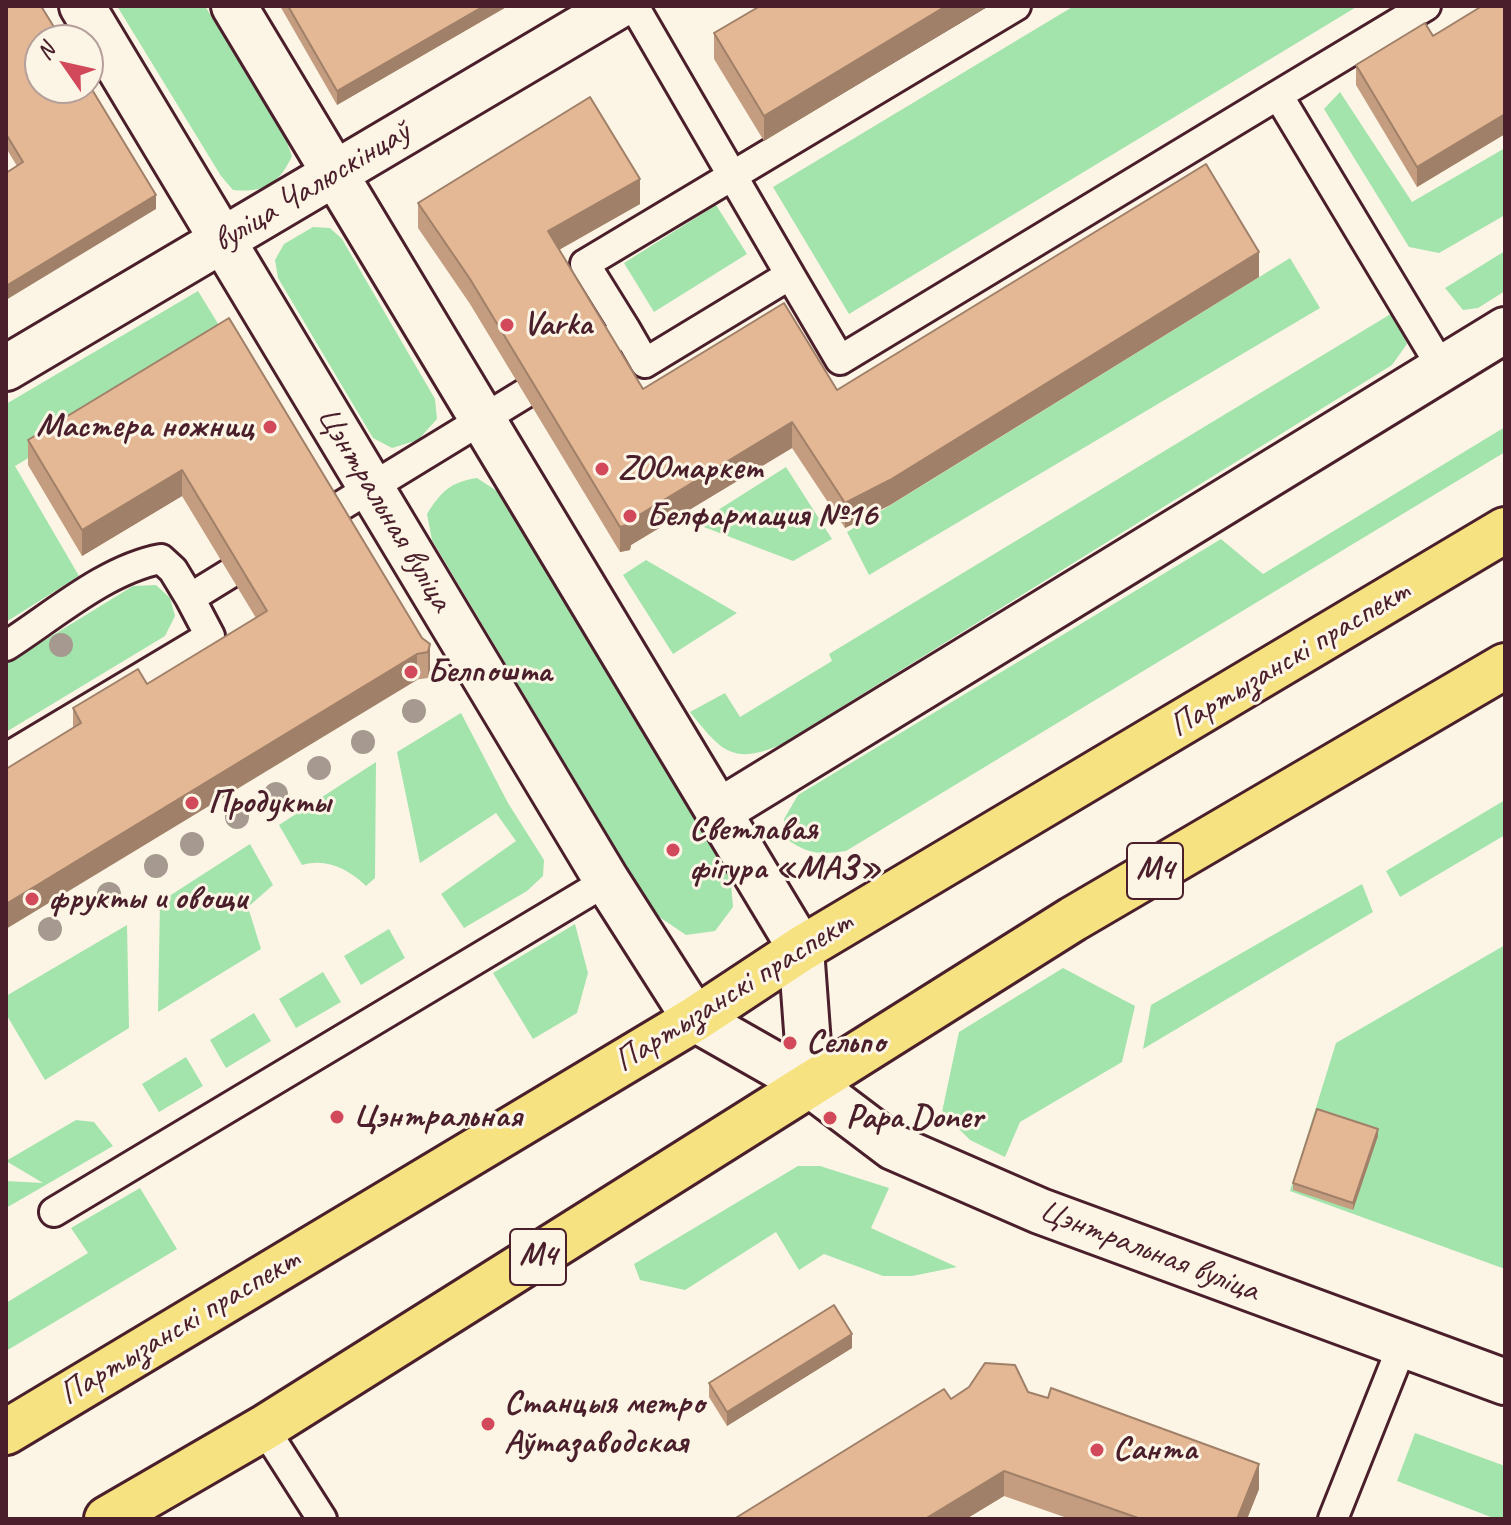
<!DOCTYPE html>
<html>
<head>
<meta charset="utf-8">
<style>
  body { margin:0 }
  #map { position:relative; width:1511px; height:1525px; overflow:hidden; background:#fcf5e5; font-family:Caveat,sans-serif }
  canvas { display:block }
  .frame { position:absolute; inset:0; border:8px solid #4a1f2b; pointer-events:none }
  .north { position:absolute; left:24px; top:24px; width:80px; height:80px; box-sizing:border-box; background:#fcf5e5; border:2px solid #b59f9b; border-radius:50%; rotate:304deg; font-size:22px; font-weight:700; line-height:32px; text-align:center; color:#4a1f2b }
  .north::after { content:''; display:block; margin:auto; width:28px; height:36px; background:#d1495b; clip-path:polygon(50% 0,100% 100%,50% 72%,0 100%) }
</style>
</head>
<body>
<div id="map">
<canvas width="1511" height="1525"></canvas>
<div class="frame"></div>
<div class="north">N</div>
</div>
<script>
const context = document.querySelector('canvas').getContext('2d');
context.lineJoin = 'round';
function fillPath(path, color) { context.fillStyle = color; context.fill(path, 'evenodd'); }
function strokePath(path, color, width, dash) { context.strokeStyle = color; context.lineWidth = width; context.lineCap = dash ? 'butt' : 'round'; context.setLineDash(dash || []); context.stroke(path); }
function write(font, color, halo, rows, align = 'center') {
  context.font = font + ' Caveat,sans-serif'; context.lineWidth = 6; context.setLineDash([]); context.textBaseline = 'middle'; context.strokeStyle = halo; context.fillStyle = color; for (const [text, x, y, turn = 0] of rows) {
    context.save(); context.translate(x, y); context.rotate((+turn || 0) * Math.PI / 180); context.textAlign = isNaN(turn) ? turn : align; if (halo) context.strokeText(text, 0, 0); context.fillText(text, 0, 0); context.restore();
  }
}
const green = new Path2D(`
  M 117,6 L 205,6 L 285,137 L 292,156 C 279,184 264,193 233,190 L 221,176 Z
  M 1074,6 L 1358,6 L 849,314 L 773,187 Z
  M 1340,92 L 1412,202 L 1505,148 L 1505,215 L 1439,253 L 1409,247 L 1324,109 Z
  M 716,205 L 747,254 L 654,312 L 624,263 Z
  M 313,227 L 330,228 L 342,239 L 435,399 L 437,419 L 418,440 L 392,448 L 373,438 L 278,278 L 275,260 L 284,244 Z
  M 1505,251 L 1505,291 L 1478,308 L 1463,310 L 1445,288 Z
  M 1290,258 L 1320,308 L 869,575 L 847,532 Z
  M 198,291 L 228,340 L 15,466 L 79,576 L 6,622 L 6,404 Z
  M 1394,312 L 1407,344 L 1392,365 L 782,744 C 733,766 721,751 690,712 L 725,693 L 740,717 L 832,661 L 829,654 Z
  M 1505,427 L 1505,452 L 846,851 C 820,855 807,854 785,838 L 784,819 L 798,795 L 1221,539 L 1263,574 Z
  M 786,467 L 832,539 L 793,561 L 696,524 Z
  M 477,478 L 500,493 L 730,871 L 733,907 L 715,931 L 686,935 L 655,914 L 432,540 L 427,514 C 441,492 450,482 477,478 Z
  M 646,560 L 737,613 L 673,654 L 623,575 Z
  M 156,585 L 170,598 L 175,616 L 165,636 L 6,732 L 6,664 L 133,586 Z
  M 461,713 L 508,803 L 544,860 L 543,876 L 527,891 L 464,928 L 441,894 L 516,841 L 496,813 L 420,863 L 397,752 Z
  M 376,762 L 375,878 L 366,886 C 348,869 327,858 302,865 L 279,825 Z
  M 1505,800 L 1505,835 L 1400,897 L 1386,871 Z
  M 250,844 L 273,885 L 248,907 L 261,949 L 158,1012 L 160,902 Z
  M 1362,884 L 1373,912 L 1143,1049 L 1151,1005 Z
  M 575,924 L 588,973 L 577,1013 L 533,1039 L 493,973 Z
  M 127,925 L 129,1028 L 45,1080 L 6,1014 L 6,996 Z
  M 389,929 L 405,958 L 361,985 L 344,956 Z
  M 1505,945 L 1505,1269 L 1290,1191 L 1336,1043 Z
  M 1063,968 L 1135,1006 L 1122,1062 L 1020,1122 L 1005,1157 L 970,1140 L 942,1112 L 959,1032 Z
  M 323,972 L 341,1002 L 296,1028 L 279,999 Z
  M 254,1013 L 271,1041 L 226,1068 L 210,1040 Z
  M 186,1057 L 203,1086 L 159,1112 L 142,1084 Z
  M 76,1120 L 94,1122 L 113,1146 L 6,1208 L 6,1181 L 43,1183 L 6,1161 Z
  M 798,1166 L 820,1166 L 889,1188 L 871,1228 L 957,1267 L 912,1276 L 883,1276 L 824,1254 L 799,1270 L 776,1232 L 685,1290 L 640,1280 L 634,1264 Z
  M 140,1188 L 177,1249 L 6,1351 L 6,1303 L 88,1253 L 71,1228 Z
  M 1415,1433 L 1505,1466 L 1505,1519 L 1496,1519 L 1397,1481 Z`);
const service = new Path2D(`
  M 634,6 L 790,275
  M 1278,95 L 1426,6
  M 626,330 L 585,264 L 1016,6
  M 602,346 L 626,330 L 645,363 L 790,275 L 840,360 L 1278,95 L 1442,368
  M 331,512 L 524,394
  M 6,646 C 53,616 106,569 161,559 L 173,570 L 190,598
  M 6,758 L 210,636 L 190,598 L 229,574
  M 54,1212 L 607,881
  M 264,1428 L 322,1519
  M 1333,1519 L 1402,1346`);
const minor = new Path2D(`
  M 82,6 L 607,881 L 695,1019 L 811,1085 L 893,1147 L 1040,1211 L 1505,1382
  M 234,6 L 801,949 L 811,1085
  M 6,368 L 618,6
  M 718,812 L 1505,330`);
const primary = new Path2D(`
  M 6,1432 L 695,1019 L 801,949 L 1505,530
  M 107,1519 L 264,1428 L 1073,919 L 1505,666`);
const trees = [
  [61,645],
  [414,711],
  [363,742],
  [319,768],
  [276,794],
  [237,817],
  [192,844],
  [156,866],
  [109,894],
  [50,929]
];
const wall = new Path2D(`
  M 6,6 L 156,209 L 17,166 L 6,148 Z
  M 280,6 L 508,6 L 337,105 Z
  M 988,6 L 764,141 L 714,59 L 714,33 Z
  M 1505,6 L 1505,134 L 1417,187 L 1356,85 L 1356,65 Z
  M 418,203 L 640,204 L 559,250 L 643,389 L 837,390 L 1259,277 L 890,505 L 845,528 L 792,448 L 631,545 L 630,550 L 620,552 L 470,304 L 418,228 Z
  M 229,318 L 422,638 L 430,644 L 430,669 L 428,678 L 73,728 L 73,708 L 147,684 L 256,618 L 182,496 L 82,556 L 28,465 L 28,440 Z
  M 1378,1136 L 1353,1210 L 1293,1190 L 1293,1183 Z
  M 852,1348 L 727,1426 L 709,1397 L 709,1383 Z
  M 1028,1392 L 1259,1489 L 1247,1519 L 1070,1519 L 1004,1496 L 966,1519 L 734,1519 Z`);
const shadedWall = new Path2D(`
  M 484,6 L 508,6 L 337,105 L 337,91 Z
  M 946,6 L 988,6 L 764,141 L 764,116 Z
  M 1505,114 L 1505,134 L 1417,187 L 1417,167 Z
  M 640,179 L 640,204 L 548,256 L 548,231 Z
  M 156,195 L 156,209 L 6,300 L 6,286 Z
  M 1259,252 L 1259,277 L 890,505 L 845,528 L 845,503 Z
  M 792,422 L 792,448 L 631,545 L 630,550 L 620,552 L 620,527 Z
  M 182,470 L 182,496 L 82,556 L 82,530 Z
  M 430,644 L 430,669 L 428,678 L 428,652 Z
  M 417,654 L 417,680 L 6,929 L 6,904 Z
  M 1378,1129 L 1378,1136 L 1353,1210 L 1353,1203 Z
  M 852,1334 L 852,1348 L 727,1426 L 727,1412 Z
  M 1259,1464 L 1259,1489 L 1247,1519 L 1237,1519 Z
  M 1004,1471 L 1004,1496 L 966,1519 L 925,1519 Z`);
const building = new Path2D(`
  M 6,6 L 41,6 L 62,40 L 40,40 L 40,88 L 88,88 L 88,83 L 156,195 L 6,286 L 6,173 L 23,162 L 6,134 Z
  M 288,6 L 484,6 L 337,91 Z
  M 760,6 L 946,6 L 764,116 L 714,33 Z
  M 1482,6 L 1505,6 L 1505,114 L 1417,167 L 1356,65 L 1425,23 L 1433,36 Z
  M 590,97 L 640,179 L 548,231 L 643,389 L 784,303 L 837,390 L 1206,164 L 1259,252 L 890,480 L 845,503 L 792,422 L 631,520 L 630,524 L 620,527 L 470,279 L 418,203 Z
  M 229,318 L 422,638 L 430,644 L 428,652 L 417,654 L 6,904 L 6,769 L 81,723 L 73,708 L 138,669 L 147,684 L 267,611 L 182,470 L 82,530 L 28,440 Z
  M 1317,1109 L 1378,1129 L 1353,1203 L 1293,1183 Z
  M 834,1305 L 852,1334 L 727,1412 L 709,1383 Z
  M 985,1363 L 1015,1365 L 1028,1392 L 1048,1398 L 1051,1388 L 1259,1464 L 1237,1519 L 1141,1519 L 1004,1471 L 925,1519 L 734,1519 L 944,1389 L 951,1399 L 969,1387 Z`);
const markers = [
  [507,325,8,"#d1495b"],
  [270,427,8,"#d1495b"],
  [602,469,8,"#d1495b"],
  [630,516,8,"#d1495b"],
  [411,672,8,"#d1495b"],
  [192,803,8,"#d1495b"],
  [673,850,8,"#d1495b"],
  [32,899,8,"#d1495b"],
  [790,1043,8,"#d1495b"],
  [337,1117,8,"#d1495b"],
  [830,1118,8,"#d1495b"],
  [488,1424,8,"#d1495b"],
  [1097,1450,8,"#d1495b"]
];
const shields = [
  [1155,871,56],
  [538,1257,56]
];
const shieldNames = [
  ["М4",1155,871],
  ["М4",538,1257]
];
const streetNames = [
  ["вуліца Чалюскінцаў",312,187,-31],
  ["Цэнтральная вуліца",384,509,59],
  ["Партызанскі праспект",1290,659,-31],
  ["Партызанскі праспект",734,992,-32],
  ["Цэнтральная вуліца",1149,1251,21],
  ["Партызанскі праспект",180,1327,-31]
];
const poiNames = [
  ["Varka",523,325],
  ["Мастера ножниц",254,427,"right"],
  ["ZOOмаркет",618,469],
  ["Белфармация №16",646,516],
  ["Белпошта",427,672],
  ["Продукты",208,803],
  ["Светлавая",689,830],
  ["фігура «МАЗ»",689,869],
  ["фрукты и овощи",48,899],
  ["Сельпо",806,1043],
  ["Цэнтральная",353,1117],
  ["Papa Doner",846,1118],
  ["Станцыя метро",504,1404],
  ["Аўтазаводская",504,1443],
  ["Санта",1113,1450]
];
fillPath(green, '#a3e3ac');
strokePath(service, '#4a1f2b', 34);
strokePath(minor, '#4a1f2b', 50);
strokePath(primary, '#4a1f2b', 50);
strokePath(service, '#fcf5e5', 28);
strokePath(minor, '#fcf5e5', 44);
strokePath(primary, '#f6e281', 44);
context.fillStyle = '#a69a90';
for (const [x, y] of trees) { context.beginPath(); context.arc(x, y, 12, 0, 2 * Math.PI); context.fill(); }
fillPath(wall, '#c49d80');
fillPath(shadedWall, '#a08068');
fillPath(building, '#e4b795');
strokePath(building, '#a08068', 2);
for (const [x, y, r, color] of markers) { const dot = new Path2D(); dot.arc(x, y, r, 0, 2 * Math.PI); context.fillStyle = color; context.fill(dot); strokePath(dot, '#fcf5e5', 3); }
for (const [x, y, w] of shields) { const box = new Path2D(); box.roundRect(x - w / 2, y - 28, w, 56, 6); context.fillStyle = '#fcf5e5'; context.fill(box); strokePath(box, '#4a1f2b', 2); }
write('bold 32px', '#4a1f2b', null, shieldNames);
write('34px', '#4a1f2b', '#fcf5e5', streetNames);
write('bold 34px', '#4a1f2b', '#fcf5e5', poiNames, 'left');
</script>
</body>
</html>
